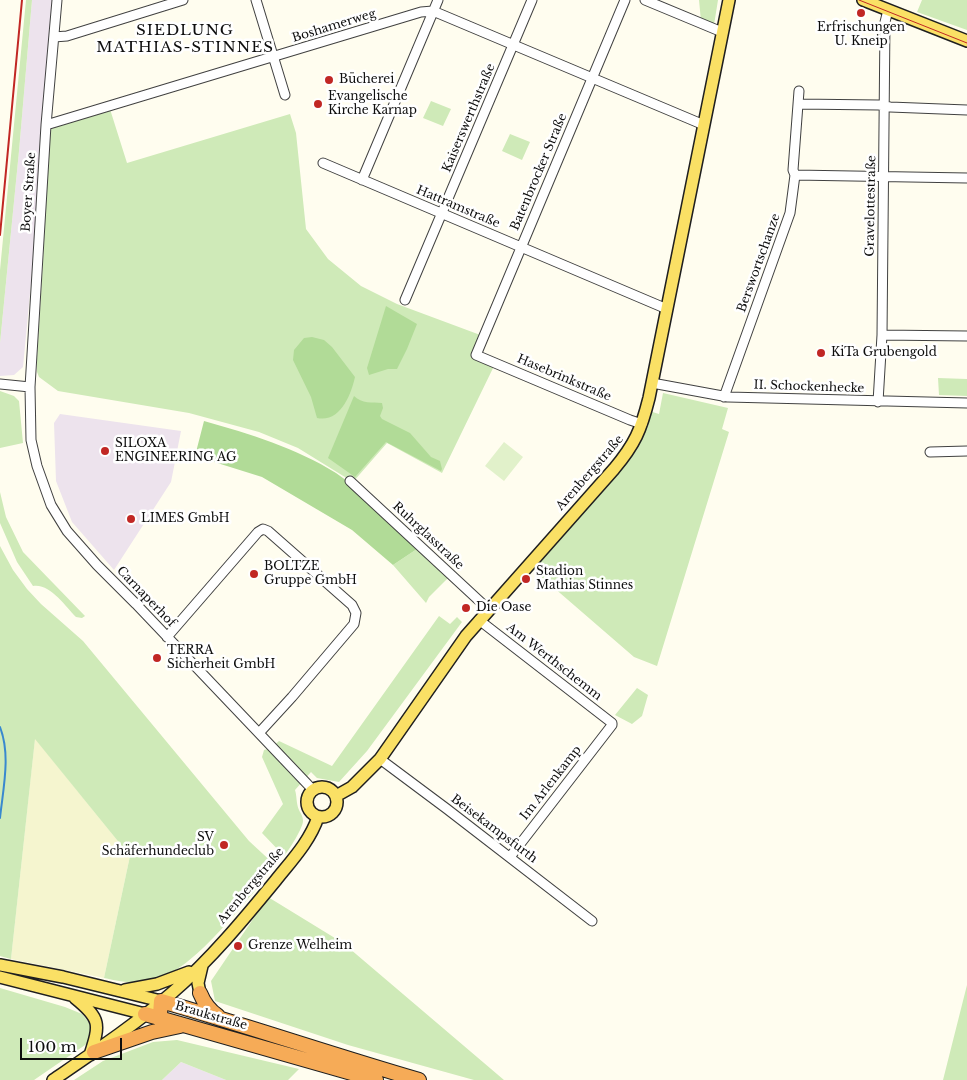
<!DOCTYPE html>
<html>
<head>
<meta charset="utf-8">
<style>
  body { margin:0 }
  #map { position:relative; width:967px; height:1080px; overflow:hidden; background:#fffdef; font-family:"Libre Baskerville",serif }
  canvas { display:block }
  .scale { position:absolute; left:20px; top:1038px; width:102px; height:22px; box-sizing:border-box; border:2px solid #0e0e0e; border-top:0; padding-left:6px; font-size:15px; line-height:18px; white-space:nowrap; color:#0e0e0e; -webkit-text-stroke:4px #fff; paint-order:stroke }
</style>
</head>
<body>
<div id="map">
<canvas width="967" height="1080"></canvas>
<div class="scale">100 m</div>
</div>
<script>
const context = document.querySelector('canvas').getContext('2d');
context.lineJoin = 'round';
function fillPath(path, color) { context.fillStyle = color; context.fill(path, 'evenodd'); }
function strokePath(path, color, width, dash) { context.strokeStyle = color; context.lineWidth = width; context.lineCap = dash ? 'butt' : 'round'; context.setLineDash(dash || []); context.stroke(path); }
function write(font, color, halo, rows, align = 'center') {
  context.font = font + ' "Libre Baskerville",serif'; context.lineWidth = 5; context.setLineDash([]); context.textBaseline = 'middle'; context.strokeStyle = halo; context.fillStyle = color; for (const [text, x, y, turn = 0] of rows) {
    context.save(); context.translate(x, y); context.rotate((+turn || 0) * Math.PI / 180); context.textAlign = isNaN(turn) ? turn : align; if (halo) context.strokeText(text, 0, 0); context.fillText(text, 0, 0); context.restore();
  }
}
const industrial = new Path2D(`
  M 32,0 L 57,0 L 46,125 L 23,367 L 14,375 L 0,376 L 0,343 L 19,151 Z
  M 60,414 L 181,431 L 171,482 L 114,570 L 72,522 L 56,481 L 54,423 Z
  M 181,1062 L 226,1080 L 162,1080 Z`);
const farmland = new Path2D(`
  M 35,738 L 130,856 L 104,978 L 11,959 Z`);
const green = new Path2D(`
  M 26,0 L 32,0 L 19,151 L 0,343 L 0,270 Z
  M 699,0 L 718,0 L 714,25 L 701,21 Z
  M 922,0 L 967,0 L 967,30 L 917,12 Z
  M 431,101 L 451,109 L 443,126 L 423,118 Z
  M 109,106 L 127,163 L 290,114 L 296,133 L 306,229 L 328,259 L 361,286 L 397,304 L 483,336 L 475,355 L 495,364 L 442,473 L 387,443 L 353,482 L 298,448 L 259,432 L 189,413 L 58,391 L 39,377 L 37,372 L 37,359 L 44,246 L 46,125 Z
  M 510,134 L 530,142 L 522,160 L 502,151 Z
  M 938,378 L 967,379 L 967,396 L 939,395 Z
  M 0,391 L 14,396 L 19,401 L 23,443 L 0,448 Z
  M 663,393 L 728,408 L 722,429 L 729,432 L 657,666 L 634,657 L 538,574 L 530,563 L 614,469 L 646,410 L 659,414 Z
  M 0,492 L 6,517 L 23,552 L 85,616 L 82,618 L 76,617 C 65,606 50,583 33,586 L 17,562 L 0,523 Z
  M 0,546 L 13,570 L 27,589 L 41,604 L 83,641 L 249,841 L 276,866 L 261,873 L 255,881 L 260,885 C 233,915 188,976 147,982 C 134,984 117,981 104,978 L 130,856 L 35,739 L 11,959 L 0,956 Z
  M 420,547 L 450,576 L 429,597 L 426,603 L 393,565 Z
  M 439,616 L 450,624 L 457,617 L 462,622 L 367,751 L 339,782 L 317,778 L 311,772 L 295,790 C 297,796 296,803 299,810 C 301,814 303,816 303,821 C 303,828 289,850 284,856 L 262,833 L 283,804 L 262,757 L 264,750 L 271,748 L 279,741 L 332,766 Z
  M 637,688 L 648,695 L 642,716 L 632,724 L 615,715 Z
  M 268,897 L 343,943 L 504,1080 L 474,1080 L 348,1045 L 215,1001 L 211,981 Z
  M 967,985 L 967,1080 L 943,1080 Z
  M 0,988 L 65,1007 L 82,1014 L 91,1025 L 88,1043 L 34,1080 L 0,1080 Z
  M 177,1040 L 299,1069 L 288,1080 L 226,1080 L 181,1062 L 162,1080 L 74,1080 L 103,1061 L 153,1042 Z`);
const forest = new Path2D(`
  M 386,306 L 417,324 L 407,349 L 397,369 L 388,369 L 369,375 L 367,368 Z
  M 312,337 L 324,340 L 332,347 L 355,377 C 351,395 340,423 317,418 L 311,397 L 293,360 L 294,350 L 304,338 Z
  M 354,396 C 362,404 372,402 382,403 L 383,408 L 380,416 L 382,419 L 410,433 L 431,457 L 440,461 L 442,469 L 441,471 L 386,442 L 355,477 L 328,458 Z
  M 204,421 C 250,434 296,448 336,473 C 366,493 393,523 420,547 L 393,565 L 352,530 L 262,477 L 195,456 Z`);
const pitch = new Path2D(`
  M 504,442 L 523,457 L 504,481 L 485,466 Z`);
const stream = new Path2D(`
  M 0,727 C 11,755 3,789 0,818`);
const minor = new Path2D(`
  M 57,0 L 46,125 L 30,387 L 31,440 L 37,466 L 51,505 L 67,531 L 97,565 L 136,604 L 313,790
  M 256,0 L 285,95
  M 625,0 L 476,355 L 630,420 L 642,424
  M 645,0 L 722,32
  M 54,37 L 67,36 L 183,0
  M 798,104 L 879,105 L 890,107 L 967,110
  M 46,125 L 421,12 L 433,11 L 704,125
  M 323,163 L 667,309
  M 795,175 L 967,178
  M 362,180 L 438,0
  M 405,300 L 532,0
  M 882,335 L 967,336
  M 652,383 L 728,397 L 967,403
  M 0,384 L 30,387
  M 724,397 L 790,213 L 795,175 L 793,170 L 799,91
  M 878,402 L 882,335 L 885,22 L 888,10
  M 930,452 L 967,451
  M 350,481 L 488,609
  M 479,620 L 612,723 L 612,725 L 510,857
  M 167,637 L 258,532 L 263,529 L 268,531 L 352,605 L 356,613 L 354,624 L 292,697 L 259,733
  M 380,759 L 447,809 L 592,921`);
const major = new Path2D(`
  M 863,0 L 967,41
  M307 802a15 15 0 1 1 30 0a15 15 0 1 1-30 0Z
  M 336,796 L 352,787 L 380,759 L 466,636 L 614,469 C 635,444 641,430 649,398 L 729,0
  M 0,965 L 63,977 L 161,1001
  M 0,977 L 145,1014
  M 125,990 L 157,984 L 189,972
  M 200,993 L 198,983 L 202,966
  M 75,998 C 101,1019 100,1024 90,1055
  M 53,1080 C 94,1052 136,1024 173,992 C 211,959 244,919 276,880 C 292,860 310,841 318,817`);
const highway = new Path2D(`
  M 200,993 C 204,1003 209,1010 218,1016
  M 145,1014 L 376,1080
  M 163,1020 L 160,1014 L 161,1001 C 248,1026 333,1055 419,1080
  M 94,1052 L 152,1032 L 180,1026`);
const tram = new Path2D(`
  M 859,0 L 967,43`);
const rail = new Path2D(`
  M 0,235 L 22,0`);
const markers = [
  [861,13,5,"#c12724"],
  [329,80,5,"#c12724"],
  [318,104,5,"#c12724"],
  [821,353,5,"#c12724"],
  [105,451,5,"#c12724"],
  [131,519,5,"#c12724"],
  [254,574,5,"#c12724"],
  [526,579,5,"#c12724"],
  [466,608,5,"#c12724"],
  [157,658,5,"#c12724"],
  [224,845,5,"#c12724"],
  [238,946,5,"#c12724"]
];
const streetNames = [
  ["Boshamerweg",334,26,-17],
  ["Kaiserswerthstraße",469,118,-67],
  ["Batenbrocker Straße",539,172,-67],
  ["Boyer Straße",29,192,-86],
  ["Gravelottestraße",871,206,-89],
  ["Hattramstraße",458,207,23],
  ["Berswortschanze",759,263,-70],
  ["Hasebrinkstraße",564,378,23],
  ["II. Schockenhecke",809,387,2],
  ["Arenbergstraße",590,473,-49],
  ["Ruhrglasstraße",428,536,43],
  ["Carnaperhof",146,597,46],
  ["Am Werthschemm",554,662,38],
  ["Im Arlenkamp",551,783,-52],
  ["Beisekampsfurth",494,829,37],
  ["Arenbergstraße",251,886,-50],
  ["Braukstraße",211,1016,16]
];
const poiNames = [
  ["Erfrischungen",861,28,"center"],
  ["U. Kneip",861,42,"center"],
  ["Bücherei",339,80],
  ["Evangelische",328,97],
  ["Kirche Karnap",328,111],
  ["KiTa Grubengold",831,353],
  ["SILOXA",115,444],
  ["ENGINEERING AG",115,458],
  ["LIMES GmbH",141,519],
  ["BOLTZE",264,567],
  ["Gruppe GmbH",264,581],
  ["Stadion",536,572],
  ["Mathias Stinnes",536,586],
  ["Die Oase",476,608],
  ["TERRA",167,651],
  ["Sicherheit GmbH",167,665],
  ["SV",214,838,"right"],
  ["Schäferhundeclub",214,852,"right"],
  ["Grenze Welheim",248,946]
];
const quarterNames = [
  ["SIEDLUNG",185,31],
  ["MATHIAS-STINNES",185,48]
];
fillPath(industrial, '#ede3ed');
fillPath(farmland, '#f5f5cf');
fillPath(green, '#cfeab8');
fillPath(forest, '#b1db97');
fillPath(pitch, '#e1f1ca');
strokePath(stream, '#3989cf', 2);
strokePath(minor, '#414141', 11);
strokePath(major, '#1f1f1f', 14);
strokePath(highway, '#1f1f1f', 16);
strokePath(minor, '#fff', 9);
strokePath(major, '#fae065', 11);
strokePath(highway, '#f6ab57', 14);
strokePath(tram, '#c12724', 1);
strokePath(rail, '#c12724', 2);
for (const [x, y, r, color] of markers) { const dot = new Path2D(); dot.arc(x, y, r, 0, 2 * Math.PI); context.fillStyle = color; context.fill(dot); strokePath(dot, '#fff', 2); }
write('12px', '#0e0e0e', '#fff', streetNames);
write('12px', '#0e0e0e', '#fff', poiNames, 'left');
context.letterSpacing = '1px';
write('15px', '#0e0e0e', '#fff', quarterNames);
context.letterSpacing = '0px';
</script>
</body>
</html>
